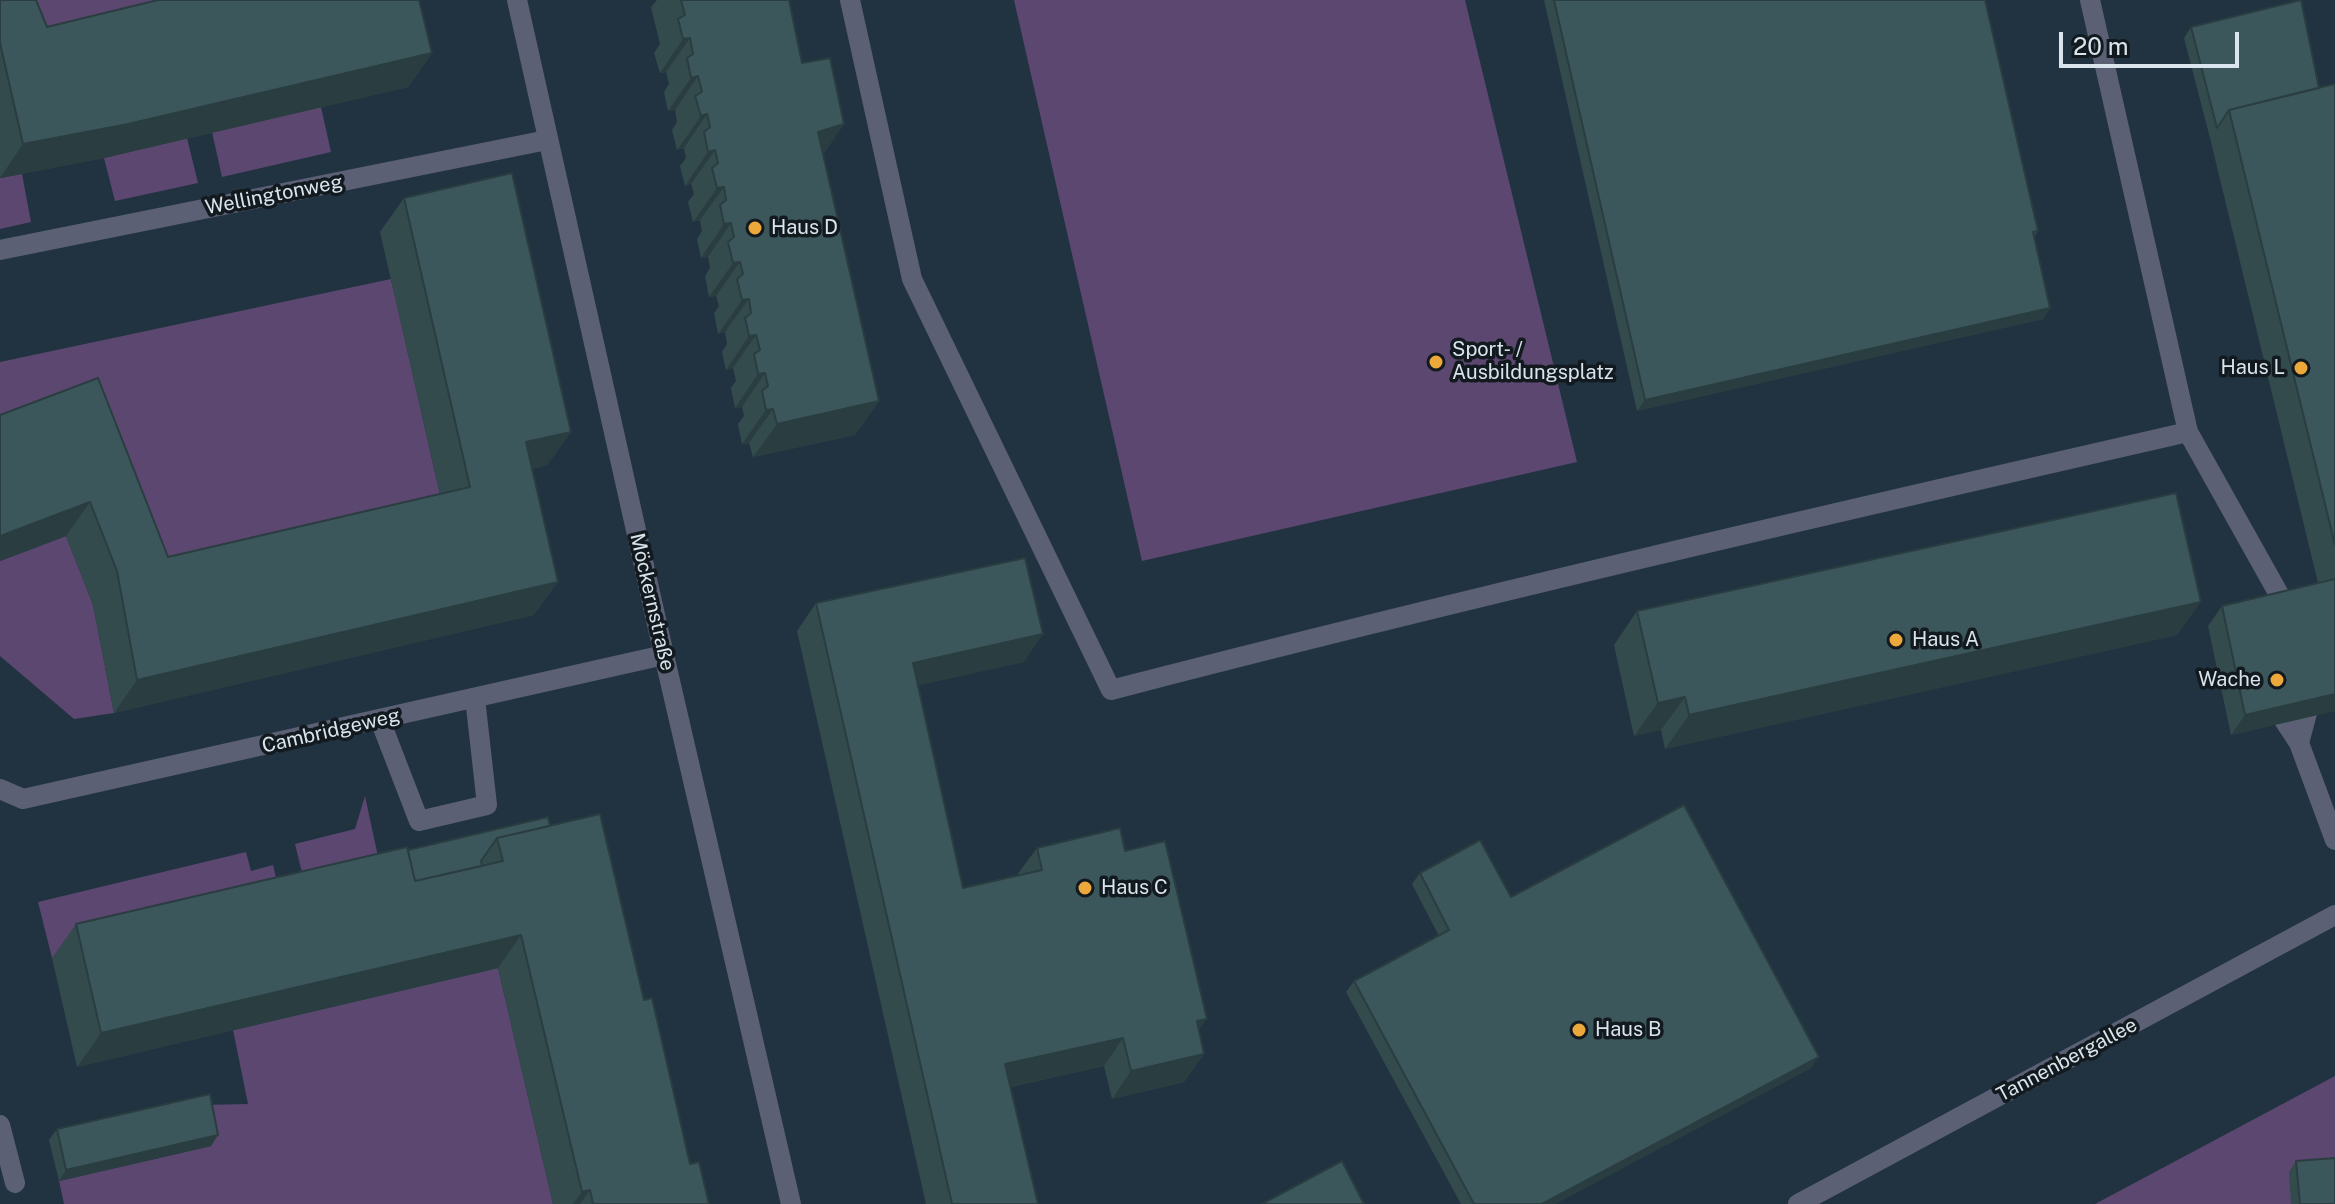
<!DOCTYPE html>
<html>
<head>
<meta charset="utf-8">
<style>
  body { margin:0 }
  #map { position:relative; width:2335px; height:1204px; overflow:hidden; background:#213340; font-family:"Public Sans",sans-serif }
  canvas { display:block }
  .scale { position:absolute; left:2059px; top:32px; width:180px; height:36px; box-sizing:border-box; border:4px solid #d9e4ec; border-top:0; padding-left:10px; font-size:24px; line-height:28px; white-space:nowrap; color:#d9e4ec; -webkit-text-stroke:6px #121a1f; paint-order:stroke }
</style>
</head>
<body>
<div id="map">
<canvas width="2335" height="1204"></canvas>
<div class="scale">20 m</div>
</div>
<script>
const context = document.querySelector('canvas').getContext('2d');
context.lineJoin = 'round';
function fillPath(path, color) { context.fillStyle = color; context.fill(path, 'evenodd'); }
function strokePath(path, color, width, dash) { context.strokeStyle = color; context.lineWidth = width; context.lineCap = dash ? 'butt' : 'round'; context.setLineDash(dash || []); context.stroke(path); }
function write(font, color, halo, rows, align = 'center') {
  context.font = font + ' "Public Sans",sans-serif'; context.lineWidth = 7; context.setLineDash([]); context.textBaseline = 'middle'; context.strokeStyle = halo; context.fillStyle = color; for (const [text, x, y, turn = 0] of rows) {
    context.save(); context.translate(x, y); context.rotate((+turn || 0) * Math.PI / 180); context.textAlign = isNaN(turn) ? turn : align; if (halo) context.strokeText(text, 0, 0); context.fillText(text, 0, 0); context.restore();
  }
}
const green = new Path2D(`
  M 4,0 L 274,0 L 23,61 Z
  M 1014,0 L 1465,0 L 1577,462 L 1142,561 Z
  M 321,107 L 331,152 L 222,177 L 212,132 Z
  M 187,138 L 198,183 L 115,201 L 104,158 Z
  M 22,174 L 31,222 L 0,229 L 0,178 Z
  M 391,279 L 446,521 L 145,591 L 0,440 L 0,362 Z
  M 66,536 L 93,605 L 114,713 L 74,719 L 0,656 L 0,561 Z
  M 365,796 L 383,880 L 308,897 L 295,844 L 355,829 Z
  M 246,852 L 251,871 L 273,865 L 282,903 L 52,958 L 38,902 Z
  M 498,968 L 553,1204 L 64,1204 L 59,1181 L 211,1146 L 202,1105 L 248,1104 L 233,1030 Z
  M 2335,1076 L 2335,1204 L 2095,1204 Z`);
const minor = new Path2D(`
  M 517,0 L 664,655 L 791,1204
  M 850,0 L 912,279 L 1111,690 C 1469,597 1829,514 2188,432
  M 2090,0 L 2188,432 L 2290,614
  M 0,250 L 547,140
  M 2270,699 L 2299,743 L 2335,840
  M 380,720 L 419,821 L 487,805 L 475,698
  M 2299,743 L 2313,691
  M 0,789 L 23,799 L 664,655
  M 0,1125 L 15,1183
  M 1798,1204 L 2335,915`);
const wall = new Path2D(`
  M 0,0 L 47,27 L 432,53 L 408,87 L 104,158 L 0,178 Z
  M 657,0 L 789,0 L 802,63 L 844,124 L 823,154 L 879,401 L 855,435 L 753,457 L 749,443 L 742,444 L 738,424 L 744,416 L 742,407 L 735,408 L 731,388 L 736,381 L 733,368 L 726,370 L 722,352 L 727,344 L 725,332 L 718,334 L 714,313 L 719,306 L 716,296 L 709,297 L 705,276 L 710,268 L 708,257 L 701,258 L 697,239 L 702,231 L 700,220 L 693,222 L 688,202 L 694,194 L 691,184 L 685,186 L 680,166 L 686,158 L 684,148 L 677,150 L 672,130 L 677,122 L 675,110 L 668,111 L 664,92 L 669,84 L 666,72 L 660,73 L 654,53 L 660,44 L 651,7 Z
  M 1544,0 L 1985,0 L 2038,231 L 2034,237 L 2050,308 L 2043,319 L 1637,411 Z
  M 2191,27 L 2319,88 L 2335,84 L 2335,711 L 2231,735 L 2208,626 L 2222,606 L 2318,583 L 2210,138 L 2184,38 Z
  M 404,198 L 571,432 L 547,465 L 532,469 L 534,615 L 114,713 L 93,605 L 66,536 L 0,561 L 0,415 L 168,557 L 440,494 L 380,232 Z
  M 816,603 L 1024,662 L 918,685 L 963,888 L 1017,875 L 1037,848 L 1125,851 L 1199,1030 L 1204,1054 L 1184,1082 L 1112,1099 L 1104,1066 L 1011,1087 L 1038,1204 L 926,1204 L 797,631 Z
  M 1637,611 L 2177,635 L 1665,749 L 1661,730 L 1634,736 L 1614,645 Z
  M 550,826 L 644,1000 L 690,1164 L 709,1204 L 553,1204 L 498,968 L 77,1067 L 52,958 L 76,924 L 408,850 Z
  M 1420,873 L 1511,897 L 1811,1068 L 1555,1204 L 1461,1204 L 1346,992 L 1354,981 L 1439,936 L 1412,884 Z
  M 57,1129 L 211,1146 L 59,1181 L 49,1140 Z
  M 2296,1161 L 2335,1204 L 2291,1204 L 2289,1172 Z`);
const shadedWall = new Path2D(`
  M 690,38 L 666,72 L 660,73 L 683,39 Z
  M 432,53 L 408,87 L 104,158 L 0,178 L 23,144 Z
  M 698,76 L 675,110 L 668,111 L 691,78 Z
  M 707,114 L 684,148 L 677,150 L 701,116 Z
  M 844,124 L 821,158 L 818,132 Z
  M 715,150 L 691,184 L 685,186 L 708,152 Z
  M 724,187 L 700,220 L 693,222 L 717,188 Z
  M 731,223 L 708,257 L 701,258 L 724,224 Z
  M 740,262 L 716,296 L 709,297 L 733,263 Z
  M 749,299 L 725,332 L 718,334 L 742,300 Z
  M 2050,308 L 2043,319 L 1637,411 L 1645,400 Z
  M 756,335 L 733,368 L 726,370 L 749,336 Z
  M 765,373 L 742,407 L 735,408 L 758,374 Z
  M 879,401 L 855,435 L 753,457 L 777,424 Z
  M 773,409 L 749,443 L 742,444 L 766,410 Z
  M 571,432 L 547,465 L 502,476 L 526,442 Z
  M 90,502 L 66,536 L 0,561 L 0,536 Z
  M 558,582 L 534,615 L 114,713 L 137,680 Z
  M 2201,602 L 2177,635 L 1665,749 L 1689,715 Z
  M 1043,634 L 1024,662 L 894,691 L 913,663 Z
  M 2335,694 L 2335,711 L 2231,735 L 2245,715 Z
  M 1685,697 L 1661,730 L 1634,736 L 1658,703 Z
  M 521,935 L 498,968 L 77,1067 L 101,1033 Z
  M 1207,1019 L 1187,1047 L 1197,1021 Z
  M 1123,1038 L 1104,1066 L 986,1092 L 1005,1064 Z
  M 1204,1054 L 1184,1082 L 1112,1099 L 1131,1071 Z
  M 1819,1057 L 1811,1068 L 1555,1204 L 1542,1204 Z
  M 218,1135 L 211,1146 L 59,1181 L 66,1170 Z
  M 590,1190 L 580,1204 L 573,1204 L 582,1192 Z`);
const building = new Path2D(`
  M 0,0 L 36,0 L 47,27 L 158,0 L 419,0 L 432,53 L 128,124 L 23,144 L 0,43 Z
  M 681,0 L 789,0 L 802,63 L 830,58 L 844,124 L 818,132 L 879,401 L 777,424 L 773,409 L 766,410 L 762,391 L 768,386 L 765,373 L 758,374 L 754,354 L 760,350 L 756,335 L 749,336 L 745,318 L 751,313 L 749,299 L 742,300 L 737,279 L 743,274 L 740,262 L 733,263 L 728,242 L 734,237 L 731,223 L 724,224 L 720,205 L 726,200 L 724,187 L 717,188 L 712,168 L 718,163 L 715,150 L 708,152 L 704,132 L 710,127 L 707,114 L 701,116 L 695,96 L 702,92 L 698,76 L 691,78 L 687,58 L 693,54 L 690,38 L 683,39 L 678,19 L 685,15 Z
  M 1554,0 L 1985,0 L 2038,231 L 2033,232 L 2050,308 L 1645,400 Z
  M 2301,0 L 2319,88 L 2229,110 L 2217,128 L 2191,27 Z
  M 2334,84 L 2335,84 L 2335,545 L 2229,110 Z
  M 512,173 L 571,432 L 526,442 L 558,582 L 137,680 L 117,571 L 90,502 L 0,536 L 0,415 L 98,378 L 168,557 L 470,487 L 404,198 Z
  M 2176,493 L 2201,602 L 1689,715 L 1685,697 L 1658,703 L 1637,611 Z
  M 1025,558 L 1043,634 L 913,663 L 963,888 L 1042,870 L 1037,848 L 1120,828 L 1125,851 L 1165,841 L 1207,1019 L 1197,1021 L 1204,1054 L 1131,1071 L 1123,1038 L 1005,1064 L 1038,1204 L 952,1204 L 816,603 Z
  M 2335,579 L 2335,694 L 2245,715 L 2222,606 Z
  M 1684,805 L 1819,1057 L 1542,1204 L 1474,1204 L 1354,981 L 1449,930 L 1420,873 L 1480,840 L 1511,897 Z
  M 600,814 L 644,1000 L 652,998 L 690,1164 L 699,1162 L 709,1204 L 593,1204 L 590,1190 L 582,1192 L 521,935 L 101,1033 L 76,924 L 407,847 L 415,881 L 503,861 L 497,838 Z
  M 548,817 L 550,826 L 497,838 L 481,861 L 482,866 L 415,881 L 408,850 Z
  M 210,1094 L 218,1135 L 66,1170 L 57,1129 Z
  M 2335,1158 L 2335,1204 L 2300,1204 L 2296,1161 Z
  M 1342,1161 L 1364,1204 L 1262,1204 Z`);
const markers = [
  [755,228,8,"#eda83b"],
  [1436,362,8,"#eda83b"],
  [2301,368,8,"#eda83b"],
  [1896,640,8,"#eda83b"],
  [2277,680,8,"#eda83b"],
  [1085,888,8,"#eda83b"],
  [1579,1030,8,"#eda83b"]
];
const streetNames = [
  ["Wellingtonweg",274,195,-11],
  ["Möckernstraße",652,602,77],
  ["Cambridgeweg",331,731,-13],
  ["Tannenbergallee",2067,1060,-28]
];
const poiNames = [
  ["Haus D",771,228],
  ["Sport- /",1452,350],
  ["Ausbildungsplatz",1452,373],
  ["Haus L",2285,368,"right"],
  ["Haus A",1912,640],
  ["Wache",2261,680,"right"],
  ["Haus C",1101,888],
  ["Haus B",1595,1030]
];
fillPath(green, '#5b476f');
strokePath(minor, '#5b6075', 20);
fillPath(wall, '#344b4e');
fillPath(shadedWall, '#2a3d40');
fillPath(building, '#3c575b');
strokePath(building, '#2a3d40', 2);
for (const [x, y, r, color] of markers) { const dot = new Path2D(); dot.arc(x, y, r, 0, 2 * Math.PI); context.fillStyle = color; context.fill(dot); strokePath(dot, '#121a1f', 3); }
write('20px', '#d9e4ec', '#121a1f', streetNames);
write('20px', '#d9e4ec', '#121a1f', poiNames, 'left');
</script>
</body>
</html>
